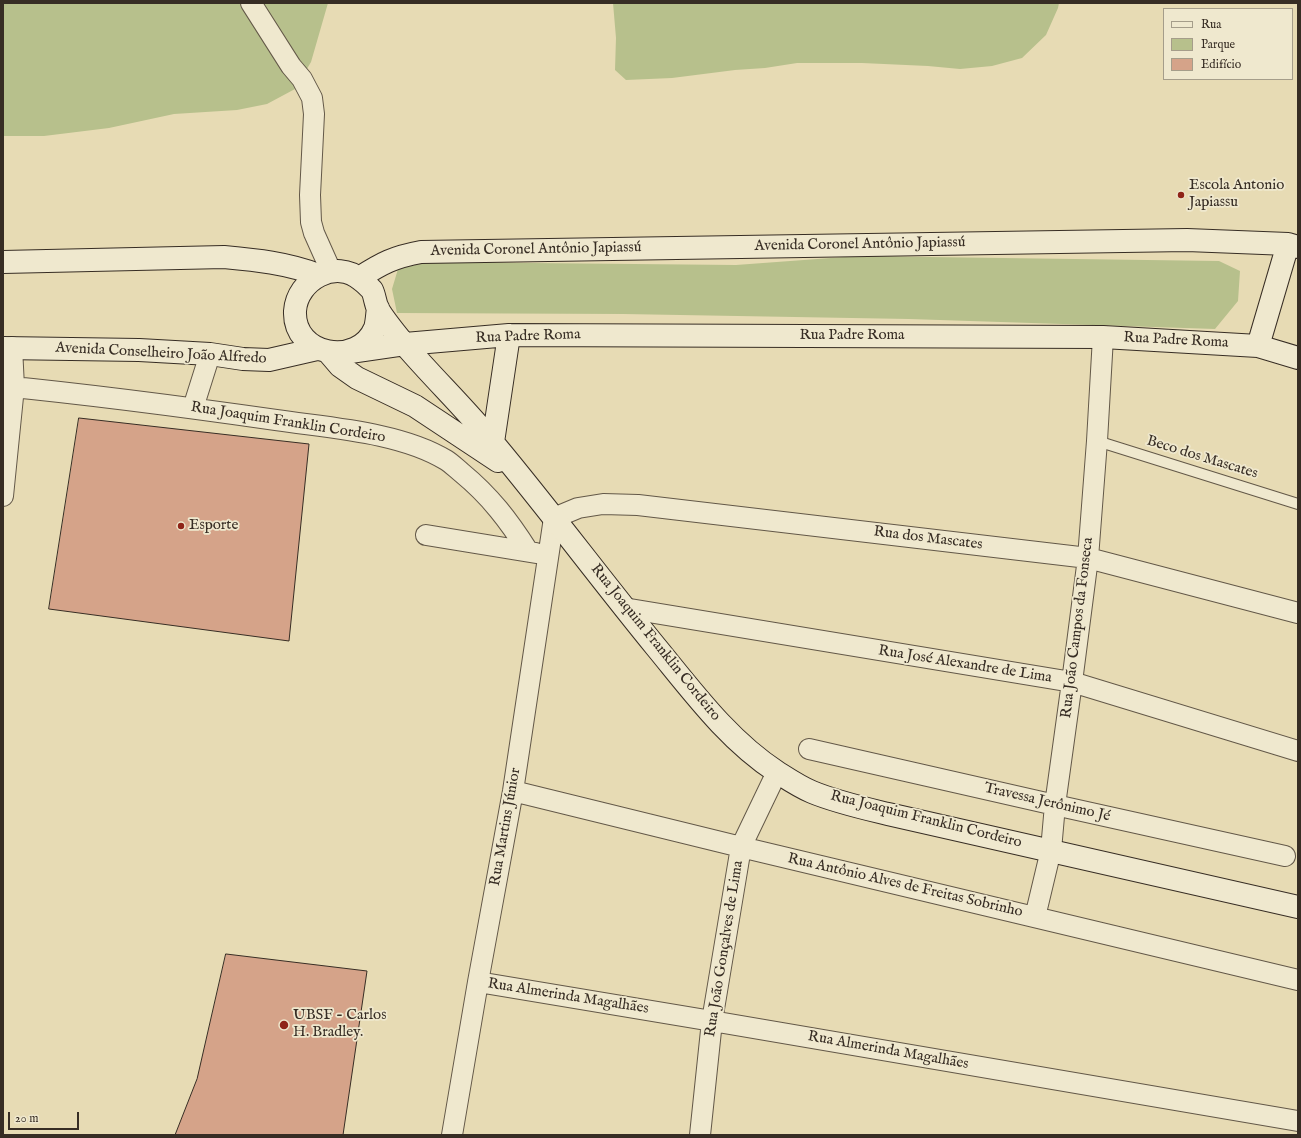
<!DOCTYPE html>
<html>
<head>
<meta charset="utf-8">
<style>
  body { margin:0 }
  #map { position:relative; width:1301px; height:1138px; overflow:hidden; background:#e7dbb4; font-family:"IM FELL English",serif }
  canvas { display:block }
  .frame { position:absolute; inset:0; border:4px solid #372d24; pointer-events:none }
  .legend { position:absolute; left:1163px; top:8px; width:130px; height:72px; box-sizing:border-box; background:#efe8ce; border:1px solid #a59d8a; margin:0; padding:5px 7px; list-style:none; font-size:12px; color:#372d24 }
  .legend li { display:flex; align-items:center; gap:8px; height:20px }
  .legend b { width:20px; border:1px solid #a59d8a }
  .scale { position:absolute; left:8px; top:1112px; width:71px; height:18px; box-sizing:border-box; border:2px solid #372d24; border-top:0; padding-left:5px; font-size:12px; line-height:14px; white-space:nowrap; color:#372d24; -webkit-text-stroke:3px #efe8ce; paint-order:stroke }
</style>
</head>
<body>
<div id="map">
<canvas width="1301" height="1138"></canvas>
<div class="frame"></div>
<ul class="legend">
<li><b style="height:5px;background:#efe8ce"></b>Rua</li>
<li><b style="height:11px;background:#b7c08c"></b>Parque</li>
<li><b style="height:11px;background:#d5a389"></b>Edifício</li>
</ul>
<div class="scale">20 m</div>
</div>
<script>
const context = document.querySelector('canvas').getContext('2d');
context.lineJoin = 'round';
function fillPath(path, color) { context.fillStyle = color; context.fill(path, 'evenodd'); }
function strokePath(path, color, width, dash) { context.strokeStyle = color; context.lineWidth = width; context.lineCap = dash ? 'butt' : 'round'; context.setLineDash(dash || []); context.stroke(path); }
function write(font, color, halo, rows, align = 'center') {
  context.font = font + ' "IM FELL English",serif'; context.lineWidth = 3.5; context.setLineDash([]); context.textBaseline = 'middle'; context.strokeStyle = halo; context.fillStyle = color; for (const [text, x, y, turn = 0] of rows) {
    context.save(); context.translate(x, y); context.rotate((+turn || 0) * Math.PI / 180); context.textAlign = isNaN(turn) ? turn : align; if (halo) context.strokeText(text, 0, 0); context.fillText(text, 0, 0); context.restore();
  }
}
const green = new Path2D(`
  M 3,3 L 328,3 L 311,62 L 295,89 L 267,104 L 237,110 L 174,114 L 109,128 L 44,136 L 3,136 Z
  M 613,3 L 1059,3 L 1058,8 L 1046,35 L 1022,58 L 992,66 L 960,69 L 928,66 L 862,63 L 797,63 L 765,68 L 735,70 L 672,78 L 626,80 L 615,70 L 616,38 Z
  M 858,256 L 1219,261 L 1240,271 L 1238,301 L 1215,329 L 909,319 L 623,314 L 397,313 L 392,289 L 398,269 L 429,262 L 736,265 Z`);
const building = new Path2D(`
  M 79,418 L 309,444 L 289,641 L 49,609 Z
  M 226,954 L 367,971 L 343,1135 L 175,1135 L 197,1079 Z`);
const lane = new Path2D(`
  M 1097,441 L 1298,504`);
const street = new Path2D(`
  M 251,3 L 291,66 L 302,79 L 312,98 L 314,114 L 310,195 L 311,222 L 314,233 L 331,271
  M 3,386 C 94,395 185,407 276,420 C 329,428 400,432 446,460 C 451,463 457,469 462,473 C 490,496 509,521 528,551
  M 193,408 L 210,354
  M 3,496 L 14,387 L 12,347
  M 426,535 L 536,553
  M 624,608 L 1072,682 L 1298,751
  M 809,749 L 1055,805 L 1285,856
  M 513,791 L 741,847 L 1298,980
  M 1035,917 L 1051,850 L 1055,805 L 1072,682 L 1088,558 L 1097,441 L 1103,337
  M 478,982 L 712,1021 L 1298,1121
  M 452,1135 L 478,982 L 513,791 L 554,518 L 578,508 L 603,504 L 638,505 L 1088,558 L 1298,613
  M 700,1135 L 712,1021 L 741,847 L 777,772`);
const secondary = new Path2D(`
  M 3,262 L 224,257 C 256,260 287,263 318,275
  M 359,278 C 382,263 394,257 421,252 L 1187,240 L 1288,244 L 1298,247
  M 378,308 C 377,314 377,322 375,328 C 358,368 293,356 295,311 C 297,280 336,258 361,280 C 364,282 369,287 372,290 C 375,296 375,303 378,309 C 385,321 396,334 405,345 C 434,379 467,410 495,445 C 550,511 602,581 656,647 C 693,692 728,740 777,772 C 788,779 800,787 812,792 C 836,802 863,808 888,814 L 1298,907
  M 1258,346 L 1288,244
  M 3,348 L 139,350 L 210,354 L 243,359 L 269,360 L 317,349
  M 328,352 L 340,366 L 357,378 L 415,406 L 498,461
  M 350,352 L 405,344 L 509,335 L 1103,337 L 1258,346 L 1298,358
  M 493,442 L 509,335`);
const markers = [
  [1181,195,4,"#8f2418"],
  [181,526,4,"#8f2418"],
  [284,1025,5,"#8f2418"]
];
const poiNames = [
  ["Escola Antonio",1189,186],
  ["Japiassu",1189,203],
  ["Esporte",189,526],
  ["UBSF - Carlos",293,1016],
  ["H. Bradley.",293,1033]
];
const streetNames = [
  ["Avenida Coronel Antônio Japiassú",860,245,-1],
  ["Avenida Coronel Antônio Japiassú",536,250,-1],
  ["Rua Padre Roma",852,336],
  ["Rua Padre Roma",528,337,-2],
  ["Rua Padre Roma",1176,341,3],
  ["Avenida Conselheiro João Alfredo",161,354,3],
  ["Rua Joaquim Franklin Cordeiro",288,423,9],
  ["Beco dos Mascates",1202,458,17],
  ["Rua dos Mascates",928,539,7],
  ["Rua João Campos da Fonseca",1078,628,-83],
  ["Rua Joaquim Franklin Cordeiro",655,643,51],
  ["Rua José Alexandre de Lima",965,665,9],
  ["Travessa Jerônimo Jé",1047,803,13],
  ["Rua Joaquim Franklin Cordeiro",926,820,14],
  ["Rua Martins Júnior",506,827,-80],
  ["Rua Antônio Alves de Freitas Sobrinho",905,886,13],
  ["Rua João Gonçalves de Lima",725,949,-81],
  ["Rua Almerinda Magalhães",568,997,9],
  ["Rua Almerinda Magalhães",888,1051,10]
];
fillPath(green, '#b7c08c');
fillPath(building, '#d5a389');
strokePath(building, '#372d24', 1);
strokePath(lane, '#635848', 12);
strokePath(street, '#635848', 22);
strokePath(secondary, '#372d24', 24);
strokePath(lane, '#efe8ce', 10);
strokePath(street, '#efe8ce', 20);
strokePath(secondary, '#efe8ce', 22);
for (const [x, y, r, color] of markers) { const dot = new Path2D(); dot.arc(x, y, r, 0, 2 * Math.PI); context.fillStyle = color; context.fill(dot); strokePath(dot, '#efe8ce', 1.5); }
write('15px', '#372d24', '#efe8ce', poiNames, 'left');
write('15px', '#372d24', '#efe8ce', streetNames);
</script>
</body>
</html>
